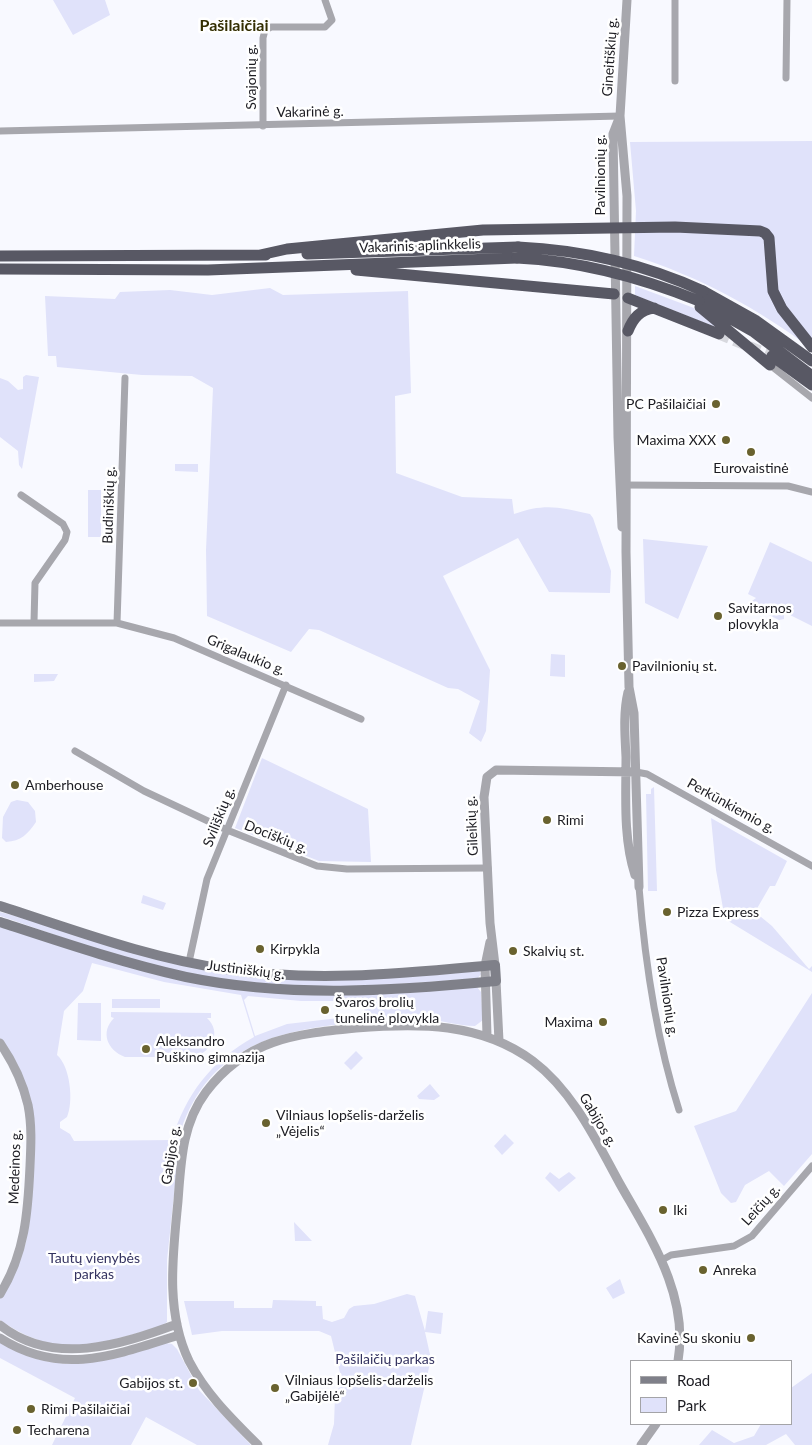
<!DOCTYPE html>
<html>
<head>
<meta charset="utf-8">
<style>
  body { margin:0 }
  #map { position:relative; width:812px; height:1445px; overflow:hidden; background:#f8f9ff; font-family:Lato,sans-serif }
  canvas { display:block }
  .legend { position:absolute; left:630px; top:1360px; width:162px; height:65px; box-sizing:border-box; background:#fff; border:1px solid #a4a4a7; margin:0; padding:6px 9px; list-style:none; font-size:15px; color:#1c1c22 }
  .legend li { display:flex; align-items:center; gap:10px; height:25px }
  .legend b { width:25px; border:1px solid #a4a4a7 }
</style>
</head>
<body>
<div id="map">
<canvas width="812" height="1445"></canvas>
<ul class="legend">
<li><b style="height:6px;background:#7f8089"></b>Road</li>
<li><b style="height:14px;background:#e0e2fa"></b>Park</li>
</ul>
</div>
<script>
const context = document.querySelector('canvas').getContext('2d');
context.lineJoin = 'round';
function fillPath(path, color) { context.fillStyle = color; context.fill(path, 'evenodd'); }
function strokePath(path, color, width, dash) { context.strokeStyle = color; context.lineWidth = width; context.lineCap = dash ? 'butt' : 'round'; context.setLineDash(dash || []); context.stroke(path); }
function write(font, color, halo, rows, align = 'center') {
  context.font = font + ' Lato,sans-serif'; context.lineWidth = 5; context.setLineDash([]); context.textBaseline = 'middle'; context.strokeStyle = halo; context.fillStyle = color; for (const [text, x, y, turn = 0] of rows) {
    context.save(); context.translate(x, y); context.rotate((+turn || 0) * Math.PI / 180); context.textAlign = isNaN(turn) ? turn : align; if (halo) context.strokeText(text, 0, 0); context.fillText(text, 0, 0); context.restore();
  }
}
const green = new Path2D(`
  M 53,0 L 105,0 L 110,15 L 73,35 Z
  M 812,141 L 812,349 C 757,308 700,277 634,256 L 636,211 L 630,142 Z
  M 635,286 L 694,308 L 720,329 L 635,295 Z
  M 270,288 L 283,295 L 408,291 L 411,393 L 395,396 L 396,473 L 462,497 L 512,499 L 514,514 C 544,503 560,507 590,514 L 593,518 L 611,571 L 610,593 L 549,592 L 518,538 L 443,576 L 490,670 L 486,731 L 481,742 L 469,733 L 480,701 L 458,689 L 448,688 L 319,630 L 309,629 L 291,652 L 207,616 L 206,550 L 213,388 L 192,376 L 142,375 L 57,367 L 56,356 L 48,356 L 45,296 L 115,299 L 120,292 L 170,290 L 212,295 Z
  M 26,375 L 39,377 L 22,469 L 19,465 L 18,451 L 0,437 L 0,378 L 8,381 L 18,390 L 23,389 L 23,377 Z
  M 175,464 L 198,464 L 198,472 L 175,471 Z
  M 88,490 L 101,490 L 101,537 L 88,537 Z
  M 643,539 L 708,546 L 678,619 L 645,603 Z
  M 770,542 L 812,562 L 812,626 L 772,606 L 784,614 L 784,619 L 779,620 L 751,606 L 752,601 L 756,598 L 748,594 Z
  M 551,654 L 565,655 L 565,677 L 550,676 Z
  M 34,674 L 58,674 L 54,681 L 34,682 Z
  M 262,758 L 368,809 L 371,862 L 319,861 L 235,828 Z
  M 654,787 L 657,891 L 648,891 L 646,794 L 651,794 L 651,789 Z
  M 17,800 L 28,802 L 35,811 L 36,822 C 28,834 21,841 6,842 L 2,838 L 3,817 L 11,802 Z
  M 711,818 L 787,861 L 775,886 L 770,886 L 755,912 L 772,926 L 809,969 L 812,966 L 812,972 L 725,919 L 716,870 Z
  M 143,895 L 166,903 L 163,910 L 141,903 Z
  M 0,912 L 248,975 L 479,970 L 481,974 L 478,978 C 386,986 299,992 207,977 C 136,965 68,939 0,916 Z
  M 0,925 L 220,986 L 477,987 L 481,992 L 483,1020 L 475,1026 C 458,1026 442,1020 425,1019 C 401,1018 377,1021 353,1023 C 275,1030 209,1048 181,1130 L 167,1260 L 167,1322 L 162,1326 C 97,1344 61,1362 0,1320 L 0,1298 L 21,1257 L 26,1242 L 34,1138 L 5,1045 L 0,1038 ZM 92,963 L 164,982 L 241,995 L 254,1037 C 212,1060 185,1095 172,1140 L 74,1141 L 70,1134 L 60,1128 L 60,1122 L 67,1117 C 74,1101 70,1066 57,1055 L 64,1011 L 83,991 ZM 248,996 L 301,1001 L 363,1001 L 365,1015 L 287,1024 L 255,1036 L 244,1000 Z
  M 812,993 L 812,1154 L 784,1186 L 769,1171 L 745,1185 L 736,1202 L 731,1203 L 721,1193 L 694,1126 L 736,1111 Z
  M 112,999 L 160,999 L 160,1008 L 112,1008 Z
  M 78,1003 L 101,1003 L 101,1041 L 77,1040 Z
  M 111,1012 L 211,1013 L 211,1018 L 207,1018 C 222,1032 212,1051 195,1057 L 125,1057 C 107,1050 100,1032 114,1018 L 111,1017 Z
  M 356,1051 L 363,1058 L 351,1070 L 344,1063 Z
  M 430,1084 L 440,1096 L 434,1100 L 419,1099 L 417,1096 Z
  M 505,1134 L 514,1143 L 502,1155 L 494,1146 Z
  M 550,1172 L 559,1179 L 569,1172 L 576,1178 L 559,1192 L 545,1178 Z
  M 294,1222 L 312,1241 L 295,1241 Z
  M 620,1279 L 625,1293 L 613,1299 L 606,1288 Z
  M 407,1294 L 415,1296 L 425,1331 L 428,1311 L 443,1313 L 441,1334 L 425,1332 L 431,1359 L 411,1445 L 328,1445 L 334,1424 L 335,1396 L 342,1381 L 331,1336 L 319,1331 L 222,1331 L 192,1335 L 184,1301 L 234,1301 L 234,1308 L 272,1308 L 273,1300 L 316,1301 L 316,1306 L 322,1306 L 323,1319 L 332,1322 L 344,1318 L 349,1309 L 354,1306 L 374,1304 Z
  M 0,1341 C 60,1380 103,1361 166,1343 L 172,1344 L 177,1349 L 199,1390 L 251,1445 L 197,1445 L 146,1417 L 131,1445 L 52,1445 L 75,1398 L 0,1358 Z
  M 812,1373 L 812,1445 L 795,1445 L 786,1434 L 766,1445 L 699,1445 L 712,1430 L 734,1443 L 754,1436 L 761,1424 L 791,1424 L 791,1388 Z`);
const trunkTunnel = new Path2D(`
  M 719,334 L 772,356`);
const minor = new Path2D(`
  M 786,78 L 787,0
  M 675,81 L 675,0
  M 263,126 L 263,38 L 265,30 L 271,27 L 325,27 L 332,20 L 325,0
  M 0,131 L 620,116
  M 770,365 L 812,398
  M 623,485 L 788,486 L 812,492
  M 21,495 L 63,524 L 67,532 L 65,540 L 35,583 L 34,622
  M 0,623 L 117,623 L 125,378
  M 117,623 L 174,638 L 361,719
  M 75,751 L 144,791 L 227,830 L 317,866 L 347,869 L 488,868
  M 636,772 L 647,774 L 812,866
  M 639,887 C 645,963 656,1038 679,1110
  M 189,962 L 207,879 L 286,685
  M 662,1260 L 671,1255 L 734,1246 L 752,1236 L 812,1166`);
const tertiary = new Path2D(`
  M 627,0 L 620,116 L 627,196 L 626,552 L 629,687 L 634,713 L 639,887
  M 620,116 L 613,134 L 618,437 L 622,527
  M 628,692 C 623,713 625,736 626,757 C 626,796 623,838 635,875
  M 495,965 L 490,923 L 484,797 L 487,777 L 496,770 L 636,772
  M 496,981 L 499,1041
  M 487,1036 L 485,966 L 490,942
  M 0,1043 C 13,1062 23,1083 28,1105 C 32,1125 31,1145 30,1166 C 28,1212 25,1254 0,1294
  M 0,1325 C 53,1367 120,1345 177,1324
  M 0,1338 C 61,1377 116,1355 179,1335
  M 258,1445 C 232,1419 206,1394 189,1361 C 165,1311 173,1254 178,1201 C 181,1162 182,1124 206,1092 C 246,1039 295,1034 356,1028 C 418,1023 480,1022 533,1061 C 573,1091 597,1142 620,1184 C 651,1239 689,1295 678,1361
  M 641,1445 L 656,1424`);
const secondary = new Path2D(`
  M 0,906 C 75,930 148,958 226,969 C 316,983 406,973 495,965 L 496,981 C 393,991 288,998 186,977 C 123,963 61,942 0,922`);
const trunk = new Path2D(`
  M 307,254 L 518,247
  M 260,255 L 287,249 L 483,230 L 675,227 L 760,231 L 765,233 L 769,238 L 773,291 L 782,309 L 812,347
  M 0,256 L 266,255
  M 0,269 L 208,270 L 517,258
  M 356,270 L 614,294
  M 703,291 L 755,320 L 812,361
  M 628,298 L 719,334
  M 699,301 L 754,332 L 812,376
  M 700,307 L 770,365
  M 628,331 C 633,318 640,310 654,308
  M 772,356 L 812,385`);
const trunkBridge = new Path2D(`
  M 518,247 C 583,250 644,264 703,291
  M 517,258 C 581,261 640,277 699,301`);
const markers = [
  [716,404,5,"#69622f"],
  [726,440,5,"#69622f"],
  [751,452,5,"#69622f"],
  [718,616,5,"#69622f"],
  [622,666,5,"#69622f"],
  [15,785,5,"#69622f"],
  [547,820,5,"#69622f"],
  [667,912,5,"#69622f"],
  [260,949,5,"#69622f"],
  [513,951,5,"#69622f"],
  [325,1010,5,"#69622f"],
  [603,1022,5,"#69622f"],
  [146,1049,5,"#69622f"],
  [266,1123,5,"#69622f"],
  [663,1210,5,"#69622f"],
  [703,1270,5,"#69622f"],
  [751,1338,5,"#69622f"],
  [193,1383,5,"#69622f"],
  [275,1388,5,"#69622f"],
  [31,1409,5,"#69622f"],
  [17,1430,5,"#69622f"]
];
const streetNames = [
  ["Gineitiškių g.",610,57,-86],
  ["Svajonių g.",251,77,-90],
  ["Vakarinė g.",310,112,-1],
  ["Pavilnionių g.",600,175,-90],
  ["Vakarinis aplinkkelis",420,246,-2],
  ["Budiniškių g.",109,505,-88],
  ["Grigalaukio g.",246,655,23],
  ["Perkūnkiemio g.",731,806,29],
  ["Sviliškių g.",219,817,-68],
  ["Gileikių g.",472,826,-93],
  ["Dociškių g.",276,837,22],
  ["Justiniškių g.",246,970,7],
  ["Pavilnionių g.",667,997,81],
  ["Gabijos g.",598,1120,59],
  ["Gabijos g.",171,1155,-81],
  ["Medeinos g.",15,1167,-88],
  ["Leičių g.",761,1205,-48]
];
const poiNames = [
  ["PC Pašilaičiai",706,404,"right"],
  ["Maxima XXX",716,440,"right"],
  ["Eurovaistinė",751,468,"center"],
  ["Savitarnos",728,608],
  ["plovykla",728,624],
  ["Pavilnionių st.",632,666],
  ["Amberhouse",25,785],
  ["Rimi",557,820],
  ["Pizza Express",677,912],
  ["Kirpykla",270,949],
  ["Skalvių st.",523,951],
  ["Švaros brolių",335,1002],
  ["tunelinė plovykla",335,1018],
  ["Maxima",593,1022,"right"],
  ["Aleksandro",156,1041],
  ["Puškino gimnazija",156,1057],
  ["Vilniaus lopšelis-darželis",276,1115],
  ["„Vėjelis“",276,1131],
  ["Iki",673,1210],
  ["Anreka",713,1270],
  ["Kavinė Su skoniu",741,1338,"right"],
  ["Vilniaus lopšelis-darželis",285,1380],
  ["„Gabijėlė“",285,1396],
  ["Gabijos st.",183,1383,"right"],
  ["Rimi Pašilaičiai",41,1409],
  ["Techarena",27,1430]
];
const parkNames = [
  ["Tautų vienybės",94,1258],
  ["parkas",94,1274],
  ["Pašilaičių parkas",385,1359]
];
const quarterNames = [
  ["Pašilaičiai",234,26]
];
fillPath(green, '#e0e2fa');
strokePath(trunkTunnel, '#d7d8de', 11, [11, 5.5]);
strokePath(minor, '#a7a7ad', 7);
strokePath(tertiary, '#a7a7ad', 9);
strokePath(secondary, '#7f8089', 10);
strokePath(trunk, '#585864', 11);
strokePath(trunkBridge, '#585864', 11);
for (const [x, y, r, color] of markers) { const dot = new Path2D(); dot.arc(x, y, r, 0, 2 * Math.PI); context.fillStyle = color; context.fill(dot); strokePath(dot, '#fff', 2); }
write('14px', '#1c1c22', '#fff', streetNames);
write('14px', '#1c1c22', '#fff', poiNames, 'left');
write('14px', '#343360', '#fff', parkNames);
write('bold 16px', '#332e02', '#fff', quarterNames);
</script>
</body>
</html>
